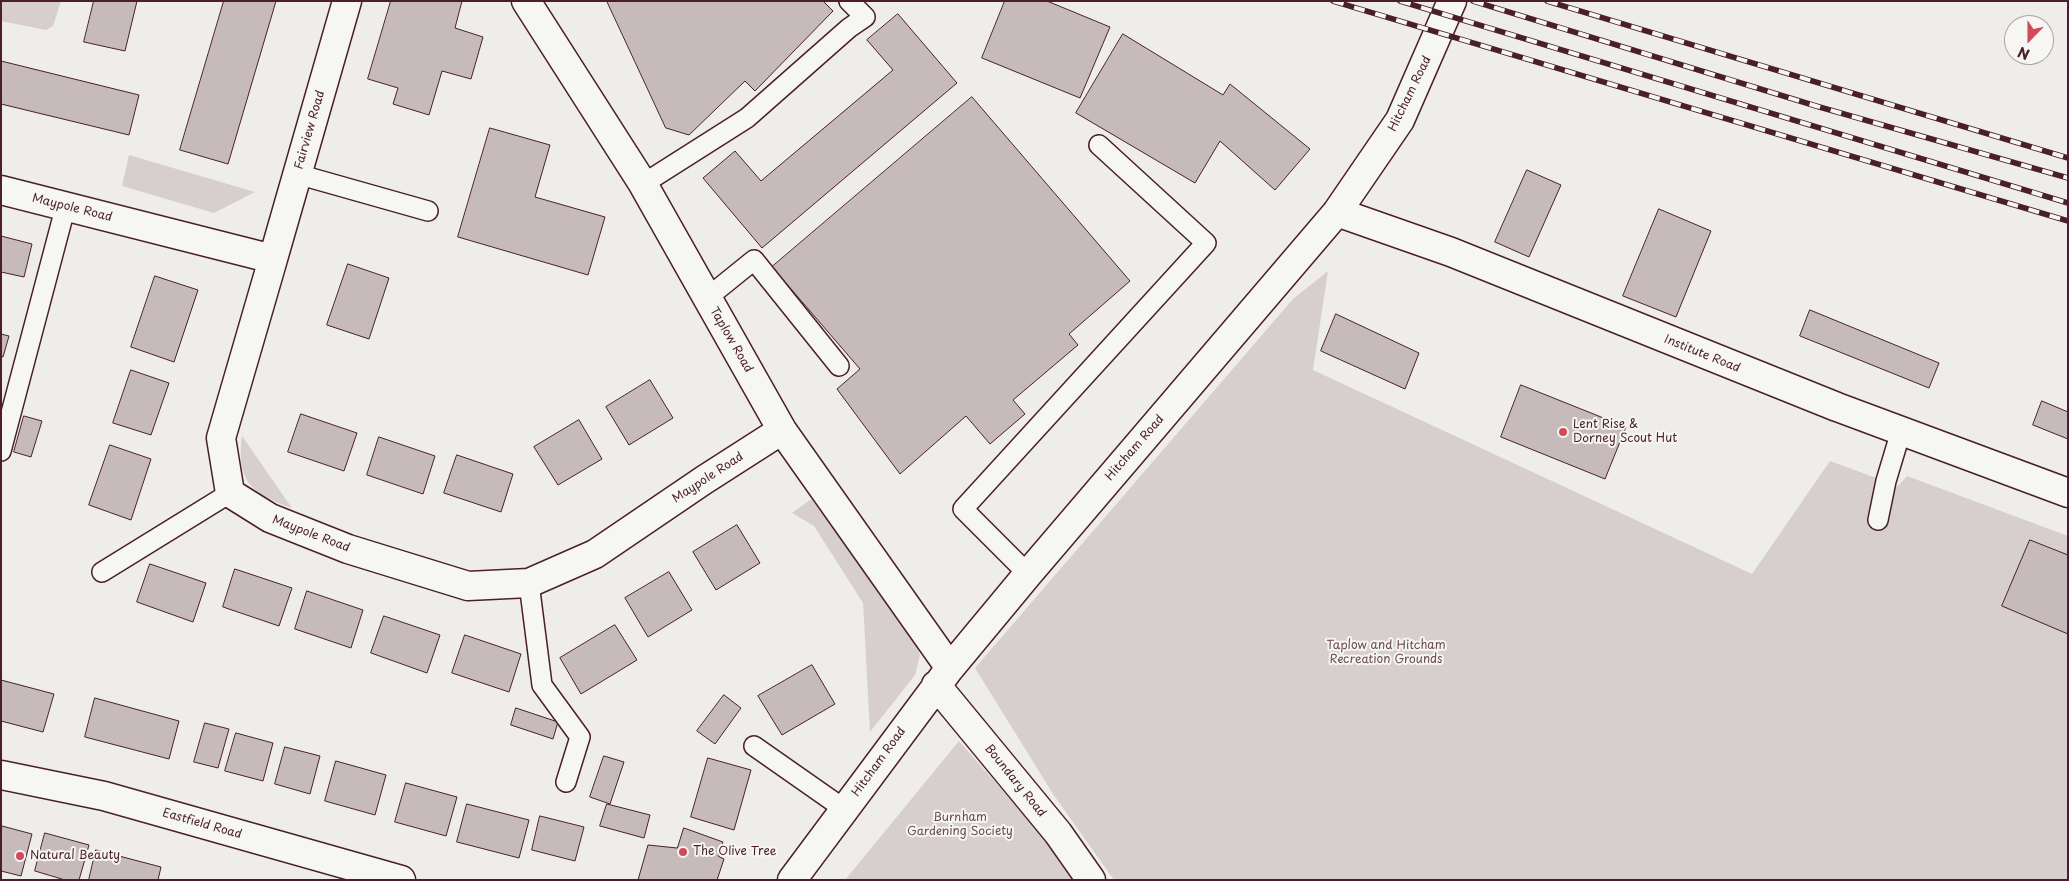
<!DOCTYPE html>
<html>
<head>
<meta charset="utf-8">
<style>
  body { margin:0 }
  #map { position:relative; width:2069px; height:881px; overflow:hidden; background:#efedea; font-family:"Playpen Sans",sans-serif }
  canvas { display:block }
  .frame { position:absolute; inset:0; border:2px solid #4a1f2b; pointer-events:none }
  .north { position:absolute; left:2004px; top:15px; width:50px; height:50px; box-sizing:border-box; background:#f6f6f2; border:1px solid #b1a0a2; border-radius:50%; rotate:202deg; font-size:14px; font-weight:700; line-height:20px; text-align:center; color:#4a1f2b }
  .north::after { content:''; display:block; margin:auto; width:18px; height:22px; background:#d1495b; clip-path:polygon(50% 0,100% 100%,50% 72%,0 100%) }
</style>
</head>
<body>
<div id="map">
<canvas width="2069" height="881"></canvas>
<div class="frame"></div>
<div class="north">N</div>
</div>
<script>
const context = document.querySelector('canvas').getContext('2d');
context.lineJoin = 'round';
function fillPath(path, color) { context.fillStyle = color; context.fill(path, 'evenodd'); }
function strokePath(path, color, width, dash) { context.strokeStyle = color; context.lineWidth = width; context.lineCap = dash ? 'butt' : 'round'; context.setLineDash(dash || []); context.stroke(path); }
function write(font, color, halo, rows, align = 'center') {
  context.font = font + ' "Playpen Sans",sans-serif'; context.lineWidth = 4; context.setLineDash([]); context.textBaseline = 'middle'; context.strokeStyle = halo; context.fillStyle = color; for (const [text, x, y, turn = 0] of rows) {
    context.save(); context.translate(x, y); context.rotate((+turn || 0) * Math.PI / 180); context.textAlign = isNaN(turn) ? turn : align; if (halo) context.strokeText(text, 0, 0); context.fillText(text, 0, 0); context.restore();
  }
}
const green = new Path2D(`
  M 1,1 L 61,1 L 53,26 L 46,30 L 1,21 Z
  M 129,155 L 255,192 L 214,213 L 122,186 Z
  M 1328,271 L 1313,370 L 1752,574 L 1830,461 L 1898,486 L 1907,476 L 2068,536 L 2068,880 L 1114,880 L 1053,794 L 975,668 L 1293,299 Z
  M 242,436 L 292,508 C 251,494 236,481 242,436 Z
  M 811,499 L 913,635 L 920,655 L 915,675 L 870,732 L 863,603 L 814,526 L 792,513 Z
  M 959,741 L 1058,854 L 1075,880 L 845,880 Z`);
const building = new Path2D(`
  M 94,1 L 137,1 L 125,51 L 84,42 Z
  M 224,1 L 276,1 L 228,164 L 180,150 Z
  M 391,1 L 462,1 L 455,28 L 483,37 L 471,79 L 442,71 L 429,115 L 393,104 L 398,88 L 368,79 Z
  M 607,1 L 823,1 L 833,11 L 755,91 L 745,81 L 689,135 L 666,128 Z
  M 1005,1 L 1047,1 L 1110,27 L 1080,98 L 982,58 Z
  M 898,14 L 957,83 L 762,248 L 703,178 L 735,151 L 761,181 L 893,70 L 867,40 Z
  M 1123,34 L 1223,95 L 1230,84 L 1310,149 L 1275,190 L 1220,141 L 1195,183 L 1076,113 Z
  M 1,61 L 139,95 L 129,135 L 1,104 Z
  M 972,97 L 1130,281 L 1069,334 L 1078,345 L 1013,400 L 1025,414 L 990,444 L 966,416 L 900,474 L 837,389 L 860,369 L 772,267 Z
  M 490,128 L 550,145 L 535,197 L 605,217 L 588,275 L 458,237 Z
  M 1527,170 L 1561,185 L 1529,257 L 1495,242 Z
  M 1659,209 L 1711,231 L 1676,317 L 1623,296 Z
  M 1,236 L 32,244 L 24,277 L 1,272 Z
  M 348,264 L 389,278 L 369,339 L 327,325 Z
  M 155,276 L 198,290 L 174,362 L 131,347 Z
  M 1810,310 L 1939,363 L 1929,388 L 1800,336 Z
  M 1336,314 L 1419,353 L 1405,389 L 1321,351 Z
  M 1,334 L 9,336 L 3,357 L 1,356 Z
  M 131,370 L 169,383 L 151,435 L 113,423 Z
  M 650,380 L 673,418 L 629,445 L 606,407 Z
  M 1521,385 L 1626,427 L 1605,479 L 1501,437 Z
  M 2042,401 L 2068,412 L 2068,439 L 2033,425 Z
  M 301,414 L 357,433 L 344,471 L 288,452 Z
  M 24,416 L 42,421 L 31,457 L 14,452 Z
  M 579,420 L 602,459 L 558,485 L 534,447 Z
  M 379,437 L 435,456 L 423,494 L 367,475 Z
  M 110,445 L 151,459 L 131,520 L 89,505 Z
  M 457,455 L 513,474 L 501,512 L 444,493 Z
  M 737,525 L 760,563 L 716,590 L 693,552 Z
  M 2030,540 L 2068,555 L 2068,634 L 2002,606 Z
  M 150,564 L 206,583 L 193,622 L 137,602 Z
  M 235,569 L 292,588 L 279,626 L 223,607 Z
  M 669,572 L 692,610 L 648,637 L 625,598 Z
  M 307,591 L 363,610 L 351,648 L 295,629 Z
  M 384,616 L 440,635 L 427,673 L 371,653 Z
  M 615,625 L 637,660 L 581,694 L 560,658 Z
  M 465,635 L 521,654 L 509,692 L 452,673 Z
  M 812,665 L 835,704 L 782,735 L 758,696 Z
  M 1,680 L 54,694 L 43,732 L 1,721 Z
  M 724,695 L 741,708 L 715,744 L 697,731 Z
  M 95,698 L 179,721 L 169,759 L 85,737 Z
  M 516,708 L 558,722 L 553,739 L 511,725 Z
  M 205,723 L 229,729 L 218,768 L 194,762 Z
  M 236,733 L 273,743 L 263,781 L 225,771 Z
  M 285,747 L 320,756 L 310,794 L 275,784 Z
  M 604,756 L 624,762 L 610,804 L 590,797 Z
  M 708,758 L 751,770 L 734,830 L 691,817 Z
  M 336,761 L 386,775 L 375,815 L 325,801 Z
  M 406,783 L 457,797 L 446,836 L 395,822 Z
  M 467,804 L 529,820 L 519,858 L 457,842 Z
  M 607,804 L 650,815 L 644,838 L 600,826 Z
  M 540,816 L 584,827 L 575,861 L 532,850 Z
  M 2,826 L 32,834 L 21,876 L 1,871 Z
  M 684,828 L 723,842 L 718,856 L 724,859 L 717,880 L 638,880 L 648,845 L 677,848 Z
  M 45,833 L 89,845 L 79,880 L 65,880 L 35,871 Z
  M 96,850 L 161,867 L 158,880 L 89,880 Z`);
const lane = new Path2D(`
  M 297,174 L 428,211
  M 643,184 L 747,118 L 849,28 L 865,17 L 849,1
  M 707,298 L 754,260 L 839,366
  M 1,451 L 66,205
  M 1878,520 L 1886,481 L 1901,431
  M 102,572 L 230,493
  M 1028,574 L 963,509 L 1206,243 L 1099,145
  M 529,583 L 542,685 L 580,737 L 566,782
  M 754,746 L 844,809`);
const street = new Path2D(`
  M 526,1 L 643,184 L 782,430 L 950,668
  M 1,190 L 273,259 L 221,438 L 230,493 L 270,518 L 348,549 L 468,586 L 529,583 L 595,554 L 704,480 L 782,430
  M 1337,212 L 1451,252 L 1837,407 L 2068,493
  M 273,259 L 347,1
  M 936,685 L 1058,833 L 1091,880
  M 1,775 L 104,796 L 401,880
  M 792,880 L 950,668 L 1028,574 L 1337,212 L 1400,120 L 1452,1`);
const rail = new Path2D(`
  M 1333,1 L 2068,221
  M 1400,1 L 2068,203
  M 1473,1 L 1816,106 L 2068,178
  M 1547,1 L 2068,158`);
const markers = [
  [1563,432,5,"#d1495b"],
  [683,852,5,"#d1495b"],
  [20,856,5,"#d1495b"]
];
const streetNames = [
  ["Hitcham Road",1410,94,-64],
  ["Fairview Road",310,130,-74],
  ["Maypole Road",72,208,14],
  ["Taplow Road",731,340,60],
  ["Institute Road",1702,354,22],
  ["Hitcham Road",1135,448,-49],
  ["Maypole Road",708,478,-33],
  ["Maypole Road",311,534,21],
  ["Hitcham Road",879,762,-54],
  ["Boundary Road",1015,781,51],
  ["Eastfield Road",202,824,16]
];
const poiNames = [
  ["Lent Rise &",1573,425],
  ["Dorney Scout Hut",1573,439],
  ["The Olive Tree",693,852],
  ["Natural Beauty",30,856]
];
const parkNames = [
  ["Taplow and Hitcham",1386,646],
  ["Recreation Grounds",1386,660],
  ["Burnham",960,818],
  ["Gardening Society",960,832]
];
fillPath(green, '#d7cfce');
fillPath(building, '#c6babb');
strokePath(building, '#4a1f2b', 1);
strokePath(lane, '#4a1f2b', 22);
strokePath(street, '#4a1f2b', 31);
strokePath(lane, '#f6f6f2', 19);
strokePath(street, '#f6f6f2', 28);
strokePath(rail, '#4a1f2b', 5.5);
strokePath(rail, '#f6f6f2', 4, [11]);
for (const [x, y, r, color] of markers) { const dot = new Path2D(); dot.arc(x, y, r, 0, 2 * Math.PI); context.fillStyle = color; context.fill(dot); strokePath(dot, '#f6f6f2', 2); }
write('12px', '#4a1f2b', '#f6f6f2', streetNames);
write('12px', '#4a1f2b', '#f6f6f2', poiNames, 'left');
write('12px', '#6d4b54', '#f6f6f2', parkNames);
</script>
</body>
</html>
